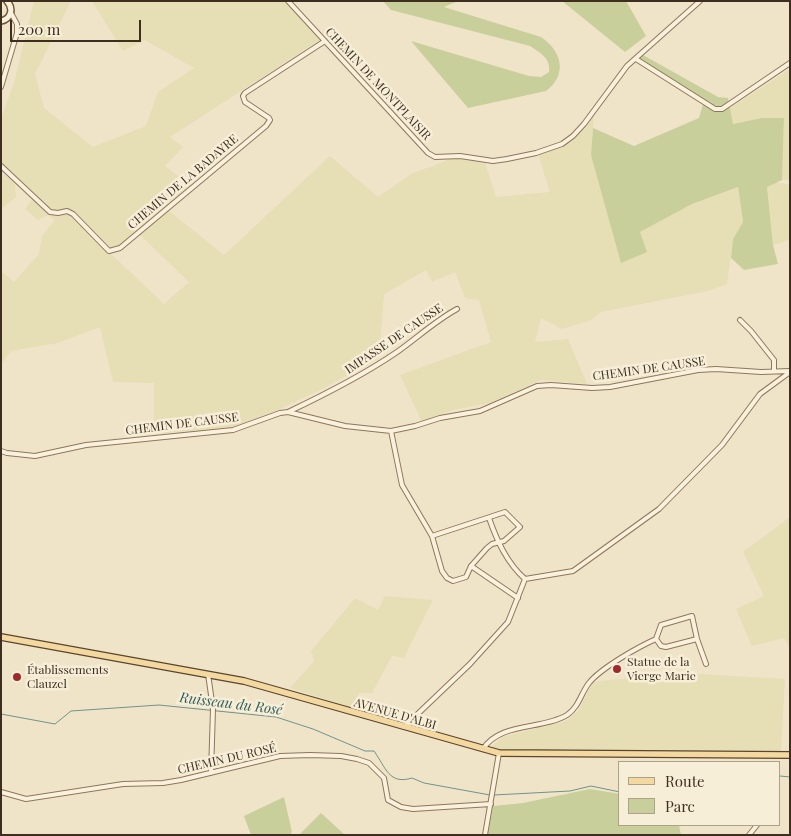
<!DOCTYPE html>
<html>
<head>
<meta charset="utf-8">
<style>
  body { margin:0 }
  #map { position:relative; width:791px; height:836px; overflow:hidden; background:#f0e4c8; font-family:"Playfair Display",serif }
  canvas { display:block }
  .frame { position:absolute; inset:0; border:2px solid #3d2e20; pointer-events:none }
  .legend { position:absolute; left:618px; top:761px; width:162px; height:65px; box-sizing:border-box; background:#f7eed8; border:1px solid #ada18e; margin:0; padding:6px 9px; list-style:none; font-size:15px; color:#3d2e20 }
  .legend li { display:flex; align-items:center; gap:10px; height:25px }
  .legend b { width:25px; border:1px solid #ada18e }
  .scale { position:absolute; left:10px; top:20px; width:131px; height:22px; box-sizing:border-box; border:2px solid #3d2e20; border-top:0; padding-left:6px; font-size:15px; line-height:18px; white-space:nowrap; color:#3d2e20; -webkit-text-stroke:4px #f7eed8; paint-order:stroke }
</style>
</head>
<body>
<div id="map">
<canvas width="791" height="836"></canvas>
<div class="frame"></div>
<ul class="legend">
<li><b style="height:6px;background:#f3d9a0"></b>Route</li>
<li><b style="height:14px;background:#c9cf9b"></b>Parc</li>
</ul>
<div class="scale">200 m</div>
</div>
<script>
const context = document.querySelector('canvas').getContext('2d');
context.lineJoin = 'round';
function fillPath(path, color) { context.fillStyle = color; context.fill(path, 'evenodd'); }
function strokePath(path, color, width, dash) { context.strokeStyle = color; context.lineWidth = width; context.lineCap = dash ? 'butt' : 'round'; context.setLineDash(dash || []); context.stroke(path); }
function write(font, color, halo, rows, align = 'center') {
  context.font = font + ' "Playfair Display",serif'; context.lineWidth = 5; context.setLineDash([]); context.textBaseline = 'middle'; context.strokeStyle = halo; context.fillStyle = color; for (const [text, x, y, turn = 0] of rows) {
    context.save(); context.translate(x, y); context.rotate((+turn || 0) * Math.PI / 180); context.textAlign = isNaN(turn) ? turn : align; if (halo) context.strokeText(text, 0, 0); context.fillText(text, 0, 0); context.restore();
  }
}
const farmland = new Path2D(`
  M 34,1 L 71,1 L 35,74 L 44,108 L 93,147 L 146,126 L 158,92 L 194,68 L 145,40 L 123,51 L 92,1 L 284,1 L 320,40 L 170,137 L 183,147 L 165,166 L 190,185 L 168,210 L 224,255 L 330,156 L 378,197 L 411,174 L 453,158 L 485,163 L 496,197 L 550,192 L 538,154 L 561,147 L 573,141 L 594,115 L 591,155 L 640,232 L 692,204 L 738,187 L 743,222 L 733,239 L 727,284 L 708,291 L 601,312 L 591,320 L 562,329 L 541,318 L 535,342 L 568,339 L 587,384 L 541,380 L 490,403 L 453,410 L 422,422 L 400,375 L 491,342 L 479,300 L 465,298 L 455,272 L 432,282 L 426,270 L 384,294 L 379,358 L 328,386 L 278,410 L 232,427 L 154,434 L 154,383 L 113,382 L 100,327 L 58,343 L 11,351 L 1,364 L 1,271 L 14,282 L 39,254 L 42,236 L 55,220 L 48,215 L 38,220 L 25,209 L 36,194 L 1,163 L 1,118 L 14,83 ZM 139,234 L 189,282 L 164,304 L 111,254 Z
  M 790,69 L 790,180 L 782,180 L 784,118 L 762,118 L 733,124 L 730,108 Z
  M 1,172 L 15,184 L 16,197 L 1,209 Z
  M 776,182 L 790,185 L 790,240 L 773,245 L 767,187 Z
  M 790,517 L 790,648 L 784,638 L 752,646 L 736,609 L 764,596 L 743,552 Z
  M 385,596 L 433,600 L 404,658 L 392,656 L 372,693 L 359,693 L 353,708 L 290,688 L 314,661 L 311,651 L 355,598 L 378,610 Z
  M 685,673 L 785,679 L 781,751 L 510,750 L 490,748 L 502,737 L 566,721 L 578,711 L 588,691 L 592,684 L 599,681 Z`);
const green = new Path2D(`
  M 383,1 L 458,1 L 444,7 L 541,37 C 562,51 568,75 546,91 L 468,108 L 411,41 L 529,76 L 541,77 L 549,72 C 551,58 540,53 530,46 L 391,10 Z
  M 562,1 L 626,1 L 646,36 L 625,52 Z
  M 643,55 L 718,97 L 728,98 L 733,124 L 762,118 L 784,118 L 782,180 L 767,187 L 773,245 L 778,264 L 744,270 L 731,258 L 733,239 L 743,222 L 738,187 L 692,204 L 640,232 L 647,252 L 621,263 L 591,155 L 593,128 L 634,146 L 699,118 L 703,104 L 636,61 Z
  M 590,789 L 620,794 L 620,825 L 679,825 L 681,835 L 488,834 L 493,806 L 523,803 Z
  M 284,797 L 292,832 L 290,835 L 251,835 L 244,816 Z
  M 321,813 L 345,835 L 299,835 Z`);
const stream = new Path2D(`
  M 1,714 L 55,724 L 71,711 L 159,705 L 276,717 L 313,729 L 365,751 L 374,751 C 386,768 389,785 412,778 L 424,783 L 490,795
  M 780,776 L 790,777
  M 494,795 L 570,791 L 591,786 L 620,792`);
const street = new Path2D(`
  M 288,1 L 428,153 L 435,157 L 460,156 L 493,161 L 507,159 L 536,153 L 562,144 L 573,136 L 584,124 L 627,66 L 700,1
  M 636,59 L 715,109 L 722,109 L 790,63
  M 1,87 L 17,33 L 17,24 L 11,13
  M 1,166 L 50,212 L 58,213 L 67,211 L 73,214 L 109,251 L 120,248 L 266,126 L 270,120 L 269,118 L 245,102 L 243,96 L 245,93 L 325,41
  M 740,320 L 751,331 L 774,360 L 774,371
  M 288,412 C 326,394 362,376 397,352 C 417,338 435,321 457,309
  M 391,431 L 402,485 L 432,536 L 442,571 L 447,578 L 453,581 L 466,577 L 471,566 L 487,548 L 492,544 L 504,541 L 520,527 L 505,512 L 432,536
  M 1,451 L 7,453 L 35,456 L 86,445 L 233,430 L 280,413 L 288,412 L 345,426 L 391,431 L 415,426 L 440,418 L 480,411 L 537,386 L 551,385 L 592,388 L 610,387 L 698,370 L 716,369 L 761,372 L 790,371
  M 489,518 C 497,541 507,563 525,579
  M 471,566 L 518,598
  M 656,639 L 661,625 L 692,616 L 697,639 L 706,664
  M 656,639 L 661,646 L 666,647 L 697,639
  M 208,674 L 213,709 L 211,773
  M 404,727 L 470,664 L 508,622 L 525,579 L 573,571 L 659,509 L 722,445 L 760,394 L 790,372
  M 483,749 C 500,722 542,730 567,715 C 579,707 581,693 589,683 C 601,668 638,647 656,639
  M 1,792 L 26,799 L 123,784 L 163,783 L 181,780 L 280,756 L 310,755 L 341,756 L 357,759 L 369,763 L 384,778 L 388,800 L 401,807 L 413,809 L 491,804
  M 485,835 L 499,753
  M 749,835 L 757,825`);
const secondary = new Path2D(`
  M 1,21 C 11,19 14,9 7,1`);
const primary = new Path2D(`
  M 1,637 L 244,681 L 499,753 L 790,755`);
const markers = [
  [617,669,5,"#9e2a2b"],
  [17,677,5,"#9e2a2b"]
];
const streetNames = [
  ["CHEMIN DE MONTPLAISIR",378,84,47],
  ["CHEMIN DE LA BADAYRE",183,182,-40],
  ["IMPASSE DE CAUSSE",394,339,-34],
  ["CHEMIN DE CAUSSE",649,369,-8],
  ["CHEMIN DE CAUSSE",182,424,-7],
  ["AVENUE D'ALBI",395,714,16],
  ["CHEMIN DU ROSÉ",227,759,-13]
];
const poiNames = [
  ["Statue de la",627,662],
  ["Vierge Marie",627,676],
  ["Établissements",27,670],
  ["Clauzel",27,684]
];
const waterNames = [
  ["Ruisseau du Rosé",231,704,7]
];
fillPath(farmland, '#e6deb5');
fillPath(green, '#c9cf9b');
strokePath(stream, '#6f938a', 1);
strokePath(street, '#8d765c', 6);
strokePath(secondary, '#6f573f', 8);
strokePath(primary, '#5b4430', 8);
strokePath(street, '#faf1dc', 4);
strokePath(secondary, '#faf1dc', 5);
strokePath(primary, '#f3d9a0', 5.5);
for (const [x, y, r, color] of markers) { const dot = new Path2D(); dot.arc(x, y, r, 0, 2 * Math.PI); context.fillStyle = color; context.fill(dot); strokePath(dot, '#f7eed8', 2); }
write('12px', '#3d2e20', '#f7eed8', streetNames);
write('12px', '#3d2e20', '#f7eed8', poiNames, 'left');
write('italic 14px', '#2f5d5a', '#f7eed8', waterNames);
</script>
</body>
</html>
